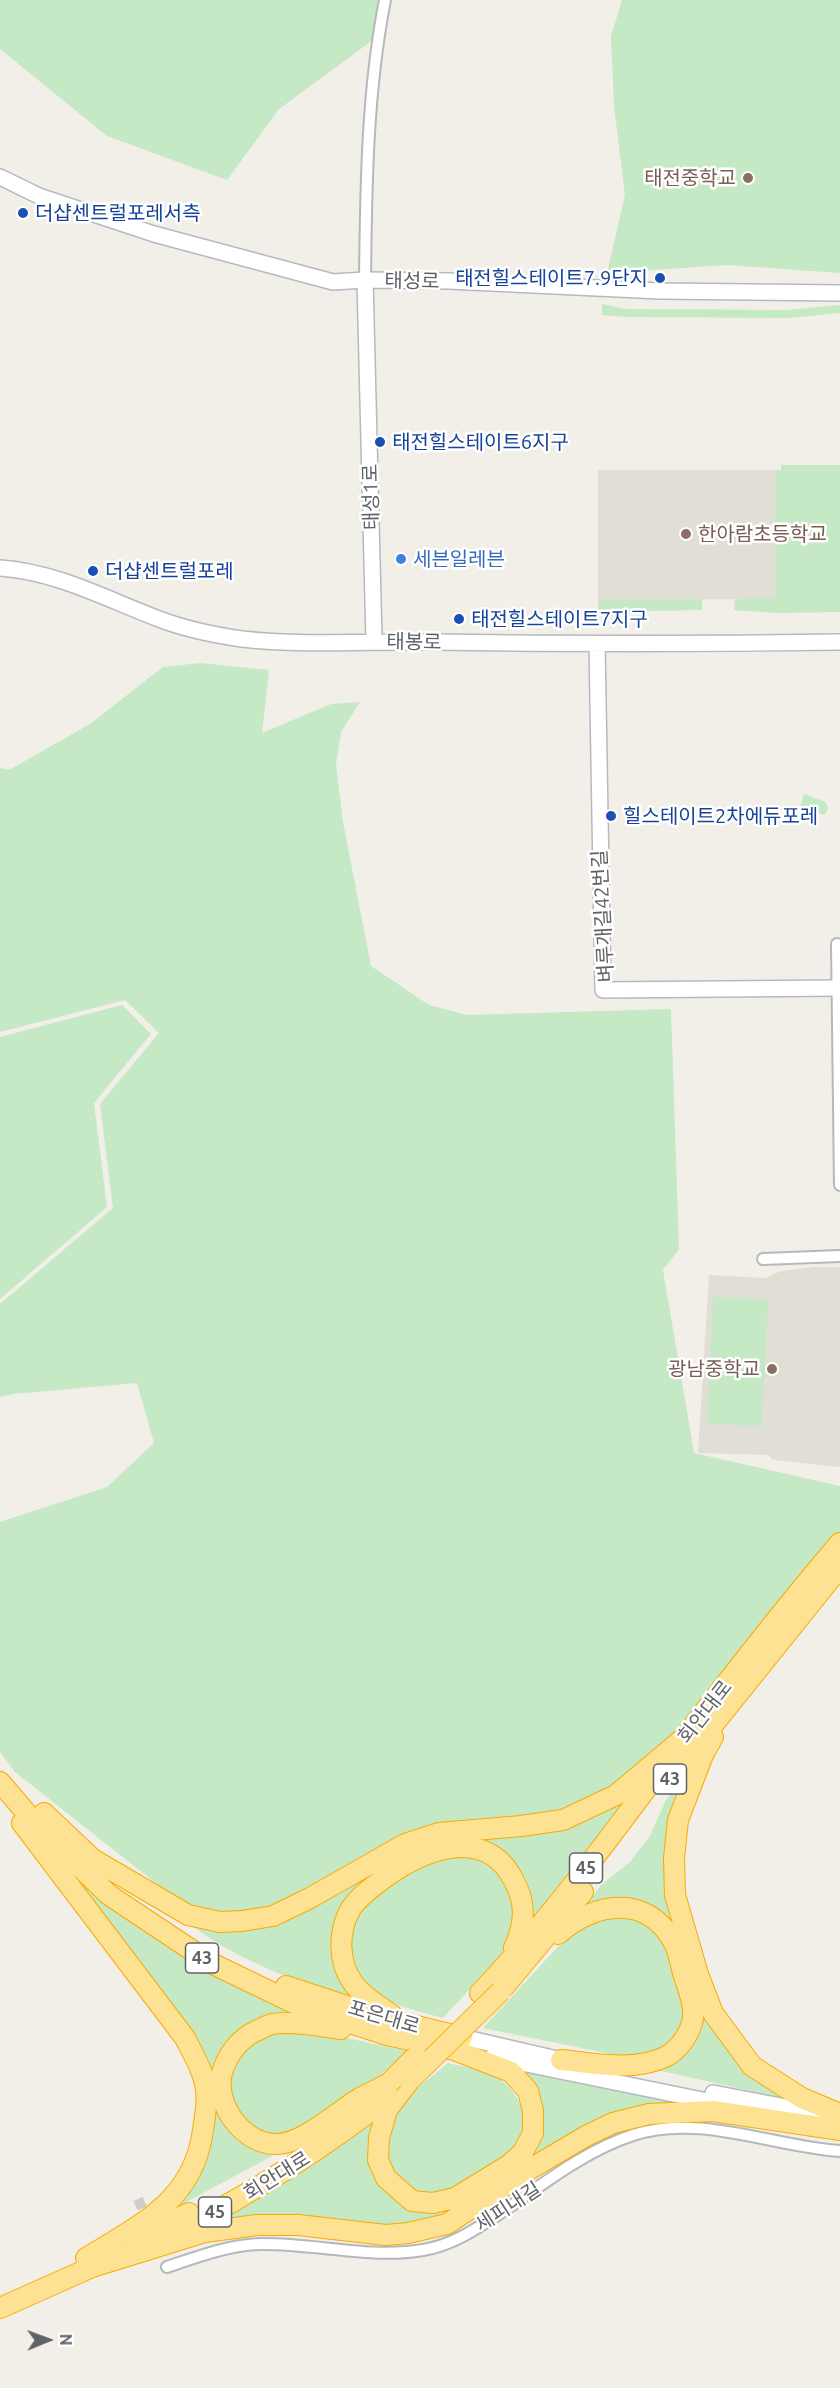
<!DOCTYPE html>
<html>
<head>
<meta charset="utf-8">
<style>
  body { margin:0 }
  #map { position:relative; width:840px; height:2388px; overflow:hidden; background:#f1efe8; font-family:Ubuntu,sans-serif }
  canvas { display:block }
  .north { position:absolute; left:18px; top:2310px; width:60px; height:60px; -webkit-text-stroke:4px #fff; paint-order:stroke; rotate:89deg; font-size:16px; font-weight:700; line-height:24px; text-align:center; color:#5f6368 }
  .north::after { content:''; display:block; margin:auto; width:21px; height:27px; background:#5f6368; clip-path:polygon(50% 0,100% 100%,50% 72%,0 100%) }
</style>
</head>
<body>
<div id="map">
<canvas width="840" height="2388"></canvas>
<div class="north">N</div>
</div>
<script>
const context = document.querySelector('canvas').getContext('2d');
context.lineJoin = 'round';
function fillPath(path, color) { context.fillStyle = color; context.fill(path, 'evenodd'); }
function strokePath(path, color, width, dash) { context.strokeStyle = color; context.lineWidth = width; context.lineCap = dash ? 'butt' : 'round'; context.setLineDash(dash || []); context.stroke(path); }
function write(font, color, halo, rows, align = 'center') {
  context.font = font + ' Ubuntu,"Noto Sans KR",sans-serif'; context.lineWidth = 5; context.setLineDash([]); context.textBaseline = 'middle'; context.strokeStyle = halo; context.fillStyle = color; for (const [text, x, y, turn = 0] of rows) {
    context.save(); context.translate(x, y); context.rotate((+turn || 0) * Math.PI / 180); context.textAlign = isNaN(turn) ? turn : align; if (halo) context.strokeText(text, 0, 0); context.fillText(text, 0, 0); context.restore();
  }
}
const education = new Path2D(`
  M 598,470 L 775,470 L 775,599 L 598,600 Z
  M 814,1267 L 840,1267 L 840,1467 L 773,1460 L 768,1455 L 698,1453 L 709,1275 L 766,1278 L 781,1271 Z`);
const green = new Path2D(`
  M 0,0 L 378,0 L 377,37 L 279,109 L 227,180 L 107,136 L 0,49 Z
  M 622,0 L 840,0 L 840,273 L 727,265 L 607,273 L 625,195 L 614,106 L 611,36 Z
  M 602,304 L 626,309 L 786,310 L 840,305 L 840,313 L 789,318 L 630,317 L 602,315 Z
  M 781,465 L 840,465 L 840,612 L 775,613 L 734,610 L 735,599 L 775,598 L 775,470 L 781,470 Z
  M 702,599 L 702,610 L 598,612 L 598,600 Z
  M 200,663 L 269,670 L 262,733 L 331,704 L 360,702 L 341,732 L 336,765 L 343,822 L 371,966 L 429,1005 L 467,1015 L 671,1009 L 679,1249 L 663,1270 L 694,1453 L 840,1486 L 840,1533 L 667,1742 L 626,1780 L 591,1799 L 547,1815 L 441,1824 L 398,1837 L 325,1880 L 273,1908 L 241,1915 L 207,1914 L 176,1899 L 15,1772 L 0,1752 L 0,1522 L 107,1487 L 154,1443 L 137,1383 L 13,1394 L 0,1397 L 0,1304 L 113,1208 L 100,1104 L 159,1033 L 125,1000 L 0,1032 L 0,768 L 9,770 L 90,724 L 163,667 Z
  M 804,794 L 825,802 L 828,807 L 825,815 L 800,808 Z
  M 122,1005 L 151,1034 L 94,1103 L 107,1207 L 0,1299 L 0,1037 Z
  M 713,1297 L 768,1299 L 762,1426 L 707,1424 Z
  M 686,1773 L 673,1825 L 701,1996 L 796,2101 L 648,2068 L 692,2036 L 669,1925 L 647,1904 L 610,1901 L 581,1910 L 601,1885 L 630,1862 L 650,1836 L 665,1802 Z
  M 636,1788 L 527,1930 L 526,1890 L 462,1842 L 340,1914 L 363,2006 C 311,1986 233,1960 192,1925 L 245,1931 L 291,1916 L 423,1846 L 491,1837 L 539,1833 L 577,1824 L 615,1804 Z
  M 451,1856 L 473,1856 L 494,1869 L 506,1881 L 515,1905 L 517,1928 L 501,1955 L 443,2018 C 426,2013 407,2009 390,2002 C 384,2000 361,1983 357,1977 C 355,1974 354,1968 353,1964 C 329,1901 405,1873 451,1856 Z
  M 60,1862 L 140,1928 L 196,1963 L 309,2015 L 226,2052 L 224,2117 L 285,2149 L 164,2214 L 184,2194 L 207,2074 Z
  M 635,1915 L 655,1927 L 668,1946 L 690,2016 L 670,2049 L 630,2058 L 483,2028 L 578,1925 L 596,1916 Z
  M 271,2028 L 300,2028 L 407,2051 L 370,2084 L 295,2135 L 266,2138 L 250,2132 L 229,2102 L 229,2071 L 235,2056 Z
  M 448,2063 C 463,2067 483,2069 496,2077 C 519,2091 535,2123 516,2147 C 507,2158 494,2165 483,2172 C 474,2177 465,2185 455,2189 C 427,2199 399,2191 388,2162 C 386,2156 387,2149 387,2144 C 386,2107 423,2085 448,2063 Z
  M 519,2071 L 684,2103 L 642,2111 L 450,2213 L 395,2230 L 188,2233 L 379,2114 L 374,2159 L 436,2211 L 530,2151 Z`);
const streetTunnel = new Path2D(`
  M 138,2199 L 148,2221`);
const street = new Path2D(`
  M 365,280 C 366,186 367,92 385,0
  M 837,944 L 840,1185
  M 763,1259 L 840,1256
  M 167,2267 C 197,2257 228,2245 260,2244 C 314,2243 369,2259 423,2250 C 455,2245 482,2225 508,2208 C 547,2181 587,2150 633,2135 C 700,2113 773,2147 840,2151`);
const secondary = new Path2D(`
  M 0,177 L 39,196 L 154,234 L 333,282 L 365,280 L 449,281 L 660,291 L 840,293
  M 365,280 L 374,641
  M 0,568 C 57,572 106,599 159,619 C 185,629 214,635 242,639 C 305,646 369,641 432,642 C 568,644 704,644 840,642
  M 597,644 L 603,990 L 840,988
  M 462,2037 L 570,2062
  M 492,2057 L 727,2105
  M 713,2093 L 828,2115`);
const highway = new Path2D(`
  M 713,1737 L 703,1755 L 678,1820 L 674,1858 L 675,1895 L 698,1974 L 713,2013 L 752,2066 L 802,2098 L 840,2114
  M 680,1766 L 840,1567
  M 0,1782 L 35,1823 L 109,1895 L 211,1963 L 304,2008 L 387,2035 L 454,2050 L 511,2072 L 528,2091 L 533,2111 L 533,2133 L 523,2152 L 509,2165 L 455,2198 L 433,2203 L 412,2201 L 386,2178 L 378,2160 L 379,2138 L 387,2110 L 409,2081
  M 44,1813 L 101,1867
  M 22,1823 L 185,2038 C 193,2054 204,2072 206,2090 C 208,2104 204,2122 202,2136 C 191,2202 138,2226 86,2258
  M 91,1858 L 188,1915 L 220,1922 L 242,1921 L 273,1916 L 310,1898 L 405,1844 L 439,1833 L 521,1826 L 563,1820 L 616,1795 L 685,1737
  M 558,1934 C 594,1902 648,1893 674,1943 C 679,1952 680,1963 683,1973 C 687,1987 695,2003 693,2018 C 691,2033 678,2051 665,2057 C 633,2072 594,2063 561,2060
  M 286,1986 L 383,2018 L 462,2037
  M 504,1987 L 583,1892
  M 480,1993 C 555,1914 619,1825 684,1738 C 735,1672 786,1606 840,1543
  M 392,2015 C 379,2006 362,1996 353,1983 C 338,1962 338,1932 350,1910 C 357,1898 372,1887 383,1879 C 421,1851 484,1824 513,1879 C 527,1904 525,1923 514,1948
  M 341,2029 C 320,2026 294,2021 272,2024 C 267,2025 261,2029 256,2031 C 239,2039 227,2055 222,2073 C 214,2104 243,2145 277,2144 C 304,2143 337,2112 360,2098 C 370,2093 380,2088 389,2083
  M 178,2231 C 255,2192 325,2147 393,2094
  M 134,2239 L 189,2213
  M 89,2268 L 205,2232 L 257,2225 L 298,2225 L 386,2235 L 408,2233 L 447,2224 L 530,2169 L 586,2136 L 613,2123 L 649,2114 L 713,2111 L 840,2130
  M 0,2308 L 101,2263`);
const highwayBridge = new Path2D(`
  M 409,2081 L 501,1991
  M 389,2083 L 416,2056`);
const markers = [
  [748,178,6,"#8d6e63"],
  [23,213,6,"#1a4fb4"],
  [660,278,6,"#1a4fb4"],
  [380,442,6,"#1a4fb4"],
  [686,534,6,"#8d6e63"],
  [401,559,6,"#3f7fe0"],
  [93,571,6,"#1a4fb4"],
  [459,619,6,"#1a4fb4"],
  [611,816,6,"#1a4fb4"],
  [772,1369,6,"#8d6e63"]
];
const shields = [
  [670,1779,33],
  [586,1868,33],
  [202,1958,33],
  [215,2212,33]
];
const shieldNames = [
  ["43",670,1779],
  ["45",586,1868],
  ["43",202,1958],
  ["45",215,2212]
];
const educationNames = [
  ["태전중학교",736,178],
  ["한아람초등학교",698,534,"left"],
  ["광남중학교",760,1369]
];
const transitNames = [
  ["더샵센트럴포레서측",35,213],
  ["태전힐스테이트7.9단지",648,278,"right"],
  ["태전힐스테이트6지구",392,442],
  ["더샵센트럴포레",105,571],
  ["태전힐스테이트7지구",471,619],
  ["힐스테이트2차에듀포레",623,816]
];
const streetNames = [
  ["태성로",412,281,1],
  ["태성1로",371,497,-91],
  ["태봉로",414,642,1],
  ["벼루개길42번길",603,916,-93],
  ["회안대로",705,1712,-52],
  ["포은대로",384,2017,16],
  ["회안대로",277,2176,-32],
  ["세피내길",508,2207,-33]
];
const shopNames = [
  ["세븐일레븐",413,559]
];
fillPath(education, '#e1ded6');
fillPath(green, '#c5e8c5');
strokePath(streetTunnel, '#ccccc8', 10, [10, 5]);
strokePath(street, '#b5b8bc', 14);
strokePath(secondary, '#b6babf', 18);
strokePath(highway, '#f9ab00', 22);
strokePath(street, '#fff', 10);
strokePath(secondary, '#fff', 15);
strokePath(highway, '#fde293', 20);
strokePath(highwayBridge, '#f9ab00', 22, []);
strokePath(highwayBridge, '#fde293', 20);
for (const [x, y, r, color] of markers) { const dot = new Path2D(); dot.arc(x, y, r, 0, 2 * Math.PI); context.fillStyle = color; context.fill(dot); strokePath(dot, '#fff', 2); }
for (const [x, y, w] of shields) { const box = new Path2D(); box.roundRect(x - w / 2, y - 15, w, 30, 4.5); context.fillStyle = '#fff'; context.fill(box); strokePath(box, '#5f6368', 1.5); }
write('bold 18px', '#5f6368', null, shieldNames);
write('20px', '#785e54', '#fff', educationNames, 'right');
write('20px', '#164399', '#fff', transitNames, 'left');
write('20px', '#5f6368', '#fff', streetNames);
write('20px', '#366cbe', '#fff', shopNames, 'left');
</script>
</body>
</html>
